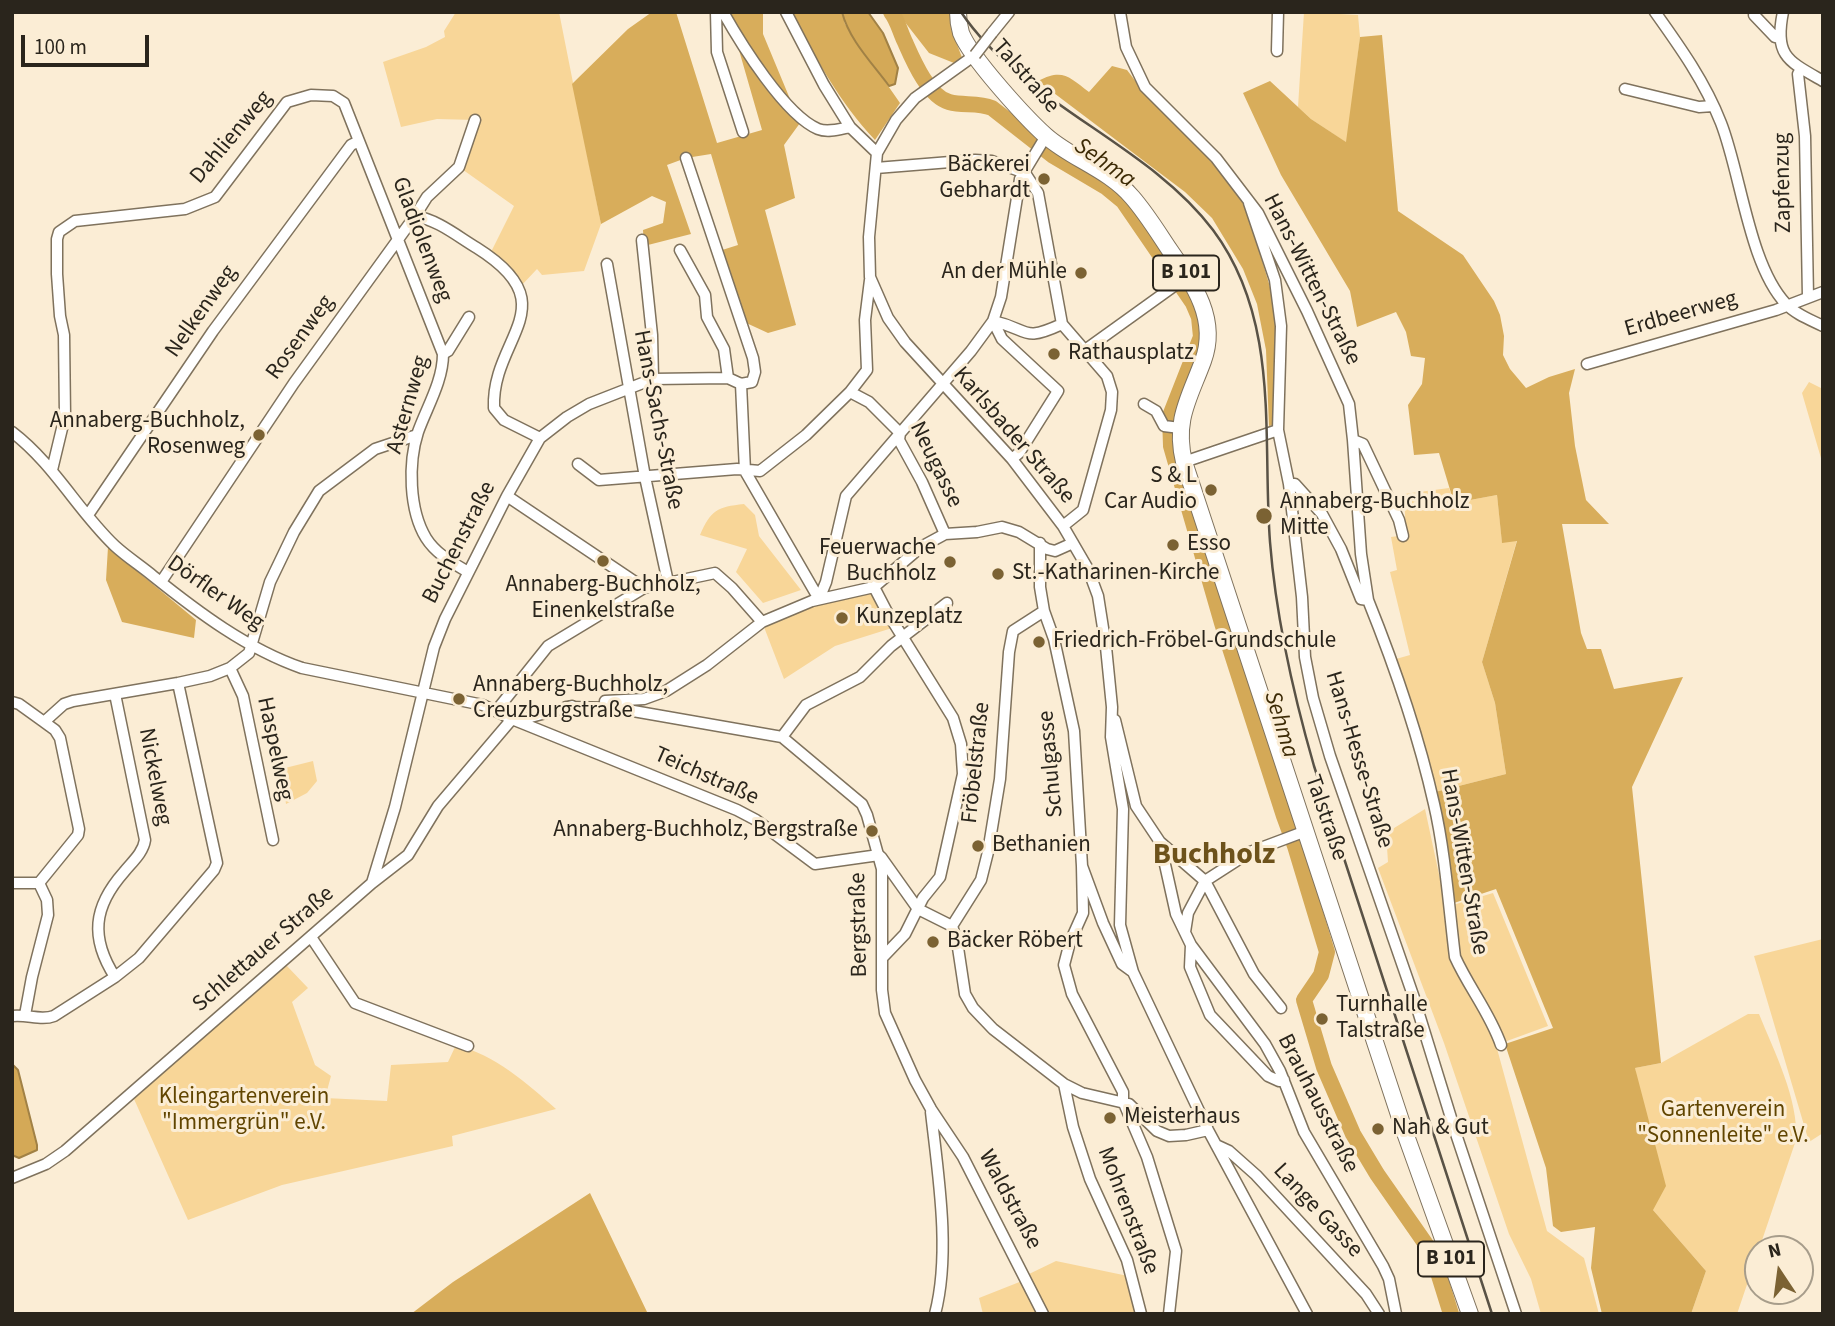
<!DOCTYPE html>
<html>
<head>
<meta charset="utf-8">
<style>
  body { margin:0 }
  #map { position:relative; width:1835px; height:1326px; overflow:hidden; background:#fbedd5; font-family:"Source Sans 3",sans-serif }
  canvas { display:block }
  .frame { position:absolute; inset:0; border:14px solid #2a251c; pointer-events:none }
  .north { position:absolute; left:1744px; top:1235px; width:70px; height:70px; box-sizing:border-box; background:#fbedd5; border:2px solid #a79d8b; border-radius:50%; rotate:347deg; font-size:19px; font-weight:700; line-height:28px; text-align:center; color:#2a251c }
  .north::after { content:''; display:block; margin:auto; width:24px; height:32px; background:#7b6233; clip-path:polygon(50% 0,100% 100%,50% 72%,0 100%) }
  .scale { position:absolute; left:21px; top:35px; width:128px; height:32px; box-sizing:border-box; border:4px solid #2a251c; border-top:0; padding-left:9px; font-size:21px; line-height:24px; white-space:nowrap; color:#2a251c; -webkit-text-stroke:5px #fbedd5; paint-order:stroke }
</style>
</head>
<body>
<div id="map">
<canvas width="1835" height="1326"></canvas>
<div class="frame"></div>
<div class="north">N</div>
<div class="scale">100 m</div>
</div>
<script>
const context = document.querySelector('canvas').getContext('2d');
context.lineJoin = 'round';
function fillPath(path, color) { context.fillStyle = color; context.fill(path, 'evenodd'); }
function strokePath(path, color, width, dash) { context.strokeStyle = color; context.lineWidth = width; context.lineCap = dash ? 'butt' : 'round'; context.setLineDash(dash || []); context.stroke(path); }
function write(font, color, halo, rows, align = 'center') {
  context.font = font + ' "Source Sans 3",sans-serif'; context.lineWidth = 6; context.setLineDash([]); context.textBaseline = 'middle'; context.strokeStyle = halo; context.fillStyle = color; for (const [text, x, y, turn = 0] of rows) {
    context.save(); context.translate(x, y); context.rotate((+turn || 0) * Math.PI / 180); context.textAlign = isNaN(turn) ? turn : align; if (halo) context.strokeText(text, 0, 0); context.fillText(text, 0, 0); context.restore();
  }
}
const green = new Path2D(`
  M 456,12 L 559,12 L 601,224 L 584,271 L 542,275 L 537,269 L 521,286 L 490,254 L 514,206 L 459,167 L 475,120 L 437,119 L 401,127 L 383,62 L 426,47 L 445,37 L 444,31 Z
  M 1304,12 L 1358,15 L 1360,37 L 1347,143 L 1311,119 L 1298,107 Z
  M 1809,382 L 1823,389 L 1823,465 L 1802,393 Z
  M 1449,488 L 1454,503 L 1497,495 L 1502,542 L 1517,540 L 1482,662 L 1495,703 L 1506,774 L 1435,792 L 1396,659 L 1410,655 L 1390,572 L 1397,570 L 1391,537 L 1406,535 L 1404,494 Z
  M 744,504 L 755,515 L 759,536 L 801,590 L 763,603 L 736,572 L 747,549 L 700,535 C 711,510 717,507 744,504 Z
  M 869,591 L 892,628 L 835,646 L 784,679 L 764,627 L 820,601 Z
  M 313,761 L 317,781 L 307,793 L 286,804 L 281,769 Z
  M 1425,809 L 1446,907 L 1493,893 L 1548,1026 L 1496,1045 L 1547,1231 L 1584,1258 L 1599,1314 L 1541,1314 L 1531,1279 L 1509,1234 L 1444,1043 L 1378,868 L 1388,862 L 1386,833 Z
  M 1823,939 L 1823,1133 L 1809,1142 L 1754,956 Z
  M 286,965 L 308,988 L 292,1002 L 315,1065 L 331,1076 L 325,1098 L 387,1101 L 391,1065 L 448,1062 L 456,1045 C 495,1055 527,1083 556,1109 L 452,1136 L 453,1146 L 282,1185 L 188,1220 L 134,1099 Z
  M 1748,1014 L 1759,1014 C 1774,1051 1799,1100 1796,1140 L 1737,1314 L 1691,1314 L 1706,1271 L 1653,1210 L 1635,1068 L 1661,1063 Z
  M 1056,1261 L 1128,1276 L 1138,1314 L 1048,1314 L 1029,1274 Z
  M 1022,1281 L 1036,1314 L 983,1314 L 979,1298 Z`);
const forest = new Path2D(`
  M 652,12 L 676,12 L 717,143 L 762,130 L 728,12 L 763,12 L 763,34 L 800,123 L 784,145 L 795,198 L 765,210 L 796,325 L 768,333 L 742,321 L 719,251 L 738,245 L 711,154 L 686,158 L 667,165 L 691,234 L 644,246 L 643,230 L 663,223 L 666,202 L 652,196 L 601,224 L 572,84 L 628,29 Z
  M 791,12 L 842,12 L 845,24 L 900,103 L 875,140 C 839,102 816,58 791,12 Z
  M 897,12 L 950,12 L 951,29 L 963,60 L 954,63 L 929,53 Z
  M 1382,35 L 1398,211 L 1463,255 L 1494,301 L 1500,315 L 1504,336 L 1503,355 L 1510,369 L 1526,388 L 1549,377 L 1575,369 L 1569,393 L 1575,446 L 1586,500 L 1609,524 L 1562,524 L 1581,633 L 1587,649 L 1601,649 L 1614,689 L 1683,677 L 1632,787 L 1661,1063 L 1635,1068 L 1666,1186 L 1653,1210 L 1706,1271 L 1691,1314 L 1602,1314 L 1591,1268 L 1595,1227 L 1561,1232 L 1553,1226 L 1546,1168 L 1505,1044 L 1553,1028 L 1496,889 L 1451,904 L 1435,792 L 1506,774 L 1495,703 L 1482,662 L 1517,541 L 1502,543 L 1497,495 L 1454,503 L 1439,453 L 1414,455 L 1408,405 L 1422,384 L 1425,358 L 1411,356 L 1406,332 L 1396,312 L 1357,327 L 1350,291 L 1281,175 L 1243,93 L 1270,81 L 1311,119 L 1346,142 L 1360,37 Z
  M 1112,66 L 1127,70 L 1143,91 L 1201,150 L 1228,181 L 1246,207 L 1273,297 L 1277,345 L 1273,425 L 1269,426 L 1266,350 L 1257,304 L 1243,269 L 1212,218 L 1185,192 L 1038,81 C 1063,68 1069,77 1089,92 Z
  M 108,547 L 196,620 L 194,638 L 122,622 L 106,580 Z
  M 590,1193 L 648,1314 L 411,1314 L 453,1282 Z`);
const water = new Path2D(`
  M 842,12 L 868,12 L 883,33 L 898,68 L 895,84 L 889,86 C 873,64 849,40 842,12 Z
  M 13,1065 L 18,1070 L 37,1145 L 37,1150 L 19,1158 L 12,1155 Z`);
const river = new Path2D(`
  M 891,12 C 898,21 900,32 905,42 C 913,60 928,96 949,102 C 963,106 978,102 992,108 L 1052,155 L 1106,187 L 1123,201 L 1193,303 L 1199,317 L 1201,337 L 1170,416 L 1171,446 L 1222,623 L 1284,816 L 1295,846 L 1327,952 L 1321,975 L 1304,1000 L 1324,1067 L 1353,1134 L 1377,1174 L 1432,1253 L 1451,1314`);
const minor = new Path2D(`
  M 716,12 L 717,52 L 743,132
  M 723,12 C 741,44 785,115 818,129 C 828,133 840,129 850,127
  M 786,12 L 824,85 L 850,127 L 877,153
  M 1120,12 L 1126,47 L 1145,87 L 1216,158 L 1258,213 L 1307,311 L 1349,404 L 1353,440 L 1363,444 L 1399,520 L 1403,536
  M 1655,12 C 1680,47 1705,82 1721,123 C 1741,174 1749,265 1786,304 C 1795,314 1811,320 1823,326
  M 1783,12 C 1774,56 1788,61 1823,81
  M 1754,15 L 1775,37 L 1779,38
  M 992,33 L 1009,12
  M 1277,51 L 1278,12
  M 975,55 L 915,98 L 896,120 L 877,153 L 869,237 L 870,277 L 888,318 L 905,342 L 1012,459 L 1063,526 L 1088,569 L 1098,596 L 1106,647 L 1112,707 L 1111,737 L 1123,809 L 1120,925 L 1133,972 L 1208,1130 L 1307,1314
  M 1801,69 L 1798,74 L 1805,136 L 1808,297
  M 1625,89 L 1699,107 L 1713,106
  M 686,158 L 753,358 L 755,372 L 752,382 L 741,384
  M 876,168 L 975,160 L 992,161 L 1025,173 L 1038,193 L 1062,324 L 1107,376 L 1112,392 L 1111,410 L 1083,510 L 1063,526
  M 1249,203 L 1275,280 L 1281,326 L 1278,430 L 1289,484 L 1302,597 L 1305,657 L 1313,698 L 1330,756 L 1414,998 L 1456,1134 L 1516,1314
  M 415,216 C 438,220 457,236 477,248 C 569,306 491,337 494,408 L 504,420 L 540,438
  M 642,240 L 652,335 L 653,379
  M 680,250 L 705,295 L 707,317 L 724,349 L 728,378
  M 607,264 L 645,477 L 668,582
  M 993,321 L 1002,339 L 1058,391 L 1019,453 L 1012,459
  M 993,321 C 1030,329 1021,343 1062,324
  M 1085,350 L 1188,276
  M 443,354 L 448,351 L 469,317
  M 1587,364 L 1776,310 L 1823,292
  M 741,384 L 745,471 L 819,599
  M 850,392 L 869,402 L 900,433 L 899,440 L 922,482 L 945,534
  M 1144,404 L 1156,411 L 1164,426 L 1180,428
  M 12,432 C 54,464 78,511 115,546 C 127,557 141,566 153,576 C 198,612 247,649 302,668 L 483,705 L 512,719 L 737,810 L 756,820 L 815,864 L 879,855
  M 1353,440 L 1361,554 L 1368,600
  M 1184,462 L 1278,430
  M 578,464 L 599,480 L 737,469 L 760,471 L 806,435 L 850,392 L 867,370 L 865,320 L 870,280
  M 52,470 L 65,416 L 64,335 L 60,316 L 57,274 L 57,239 L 59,232 L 75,221 L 185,209 L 215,197 L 287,102 L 311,95 L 333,96 L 344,103 L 443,354 C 443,381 427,407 418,432 C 408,463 409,510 426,538 C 436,554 453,563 468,572
  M 1289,484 L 1295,484 L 1322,514 L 1341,549 L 1361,599 L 1368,600 C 1395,667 1418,733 1434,804 C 1445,851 1449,908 1455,957 C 1469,988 1490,1013 1501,1045
  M 507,496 L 644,588
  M 88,515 L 213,331 L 351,145 L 359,141
  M 1040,543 L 1040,587 L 1044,611 L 1054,639 L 1074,731 L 1082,866 L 1103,923 L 1122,964 L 1133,972
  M 161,582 L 294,383 L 415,216 L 427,197 L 459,167 L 475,120
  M 874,587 L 887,612 L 953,718 L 961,744 L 963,774 L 940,877 L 923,898 L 905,934 L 883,957
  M 819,599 L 826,582 L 846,496 L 971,351 L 993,321 L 1001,297 L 1020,179 L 1046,136
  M 230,668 L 243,696 L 273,840
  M 605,701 L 644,699 L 666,691 L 707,665 L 762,622 L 812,601 L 874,587 L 921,547 L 945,534 L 977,532 L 1002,527 L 1019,532 L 1047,549 L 1055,551 L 1073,543
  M 12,702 L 19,704 L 44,722 L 64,704 L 73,701 L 178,683 L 210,676 L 230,668 L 249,653 L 270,582 L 294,532 L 319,491 L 375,449 L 417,435
  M 566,707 L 616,708 L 782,737 L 862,804 L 867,815 L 882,869 L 882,990 L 885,1013 L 915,1080 L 931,1109 L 963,1157 L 1043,1314
  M 496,711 L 548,646 L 644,588 L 715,573 L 732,588 L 762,622
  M 1115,720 L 1136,806 L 1160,842 L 1205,881 L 1254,974 L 1281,1008
  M 522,723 L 527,718 L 572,706
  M 782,737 L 806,705 L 860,677 L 891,646 L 947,603
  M 1160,842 L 1176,914 L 1191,945 L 1265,1044 L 1280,1071 L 1304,1132 L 1383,1266 L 1389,1279 L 1396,1314
  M 881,857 L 918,909 L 952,926 L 957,941 L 965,994 L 973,1008 L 993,1029 L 1064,1084 L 1082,1093 L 1129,1104 L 1157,1131 L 1169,1136 L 1186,1135 L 1208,1130
  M 1082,866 L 1083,913 L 1070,942 L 1064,965 L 1072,994 L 1123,1092 L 1123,1101 L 1147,1157 L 1176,1251 L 1169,1314
  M 12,883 L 39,883
  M 39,883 L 78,835 L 79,829 L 60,738 L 55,730 L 44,722
  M 372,883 L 395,807 L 434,647 L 445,619 L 507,496 L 540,438 L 567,417 L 589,404 L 653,379 L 728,378 L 741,384
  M 952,926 L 981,880 L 988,852 L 1000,779 L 1009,652 L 1013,631 L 1044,611
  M 1185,932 L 1188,913 L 1205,881 L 1250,852 L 1306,831
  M 311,937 L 355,1003 L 468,1046
  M 1191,945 L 1190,967 L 1210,1015 L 1268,1076 L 1279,1081 L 1284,1080
  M 115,977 C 90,938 93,907 124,872 C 132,862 143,853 145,840 L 115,694
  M 25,1015 L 32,977 L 48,915 L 47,900 L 39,883
  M 12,1016 C 27,1014 41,1021 54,1016 L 115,977 L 139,958 L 214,870 L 217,863 L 178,683
  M 1064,1084 L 1073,1127 L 1090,1179 L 1127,1260 L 1141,1314
  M 931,1112 C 938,1174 951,1253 935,1314
  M 1216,1145 L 1229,1151 L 1256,1175 L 1366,1294 L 1379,1314
  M 12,1178 L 46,1164 L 65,1151 L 372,883 L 408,855 L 438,806 L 512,719`);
const primary = new Path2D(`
  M 958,12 C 958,19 959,26 961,33 C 971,58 1025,117 1046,136 C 1072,159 1108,169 1132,197 C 1146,213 1157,231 1169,249 C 1192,282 1219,318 1203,361 C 1189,399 1174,420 1184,462 L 1404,1130 L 1470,1314`);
const rail = new Path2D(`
  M 961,12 C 1023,104 1148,143 1213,230 C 1281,321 1262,436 1270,542 C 1276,618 1293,693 1314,766 L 1492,1314`);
const minorBridge = new Path2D(`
  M 975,55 L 992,33`);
const markers = [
  [1044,179,7,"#7b6233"],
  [1081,273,7,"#7b6233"],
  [1054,354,7,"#7b6233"],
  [259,435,7,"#7b6233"],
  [1211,490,7,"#7b6233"],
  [1264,516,9,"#7b6233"],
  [1173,545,7,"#7b6233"],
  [603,561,7,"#7b6233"],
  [950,562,7,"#7b6233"],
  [998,574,7,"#7b6233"],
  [842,618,7,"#7b6233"],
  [1039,642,7,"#7b6233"],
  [459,699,7,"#7b6233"],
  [872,831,7,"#7b6233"],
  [978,846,7,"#7b6233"],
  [933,942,7,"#7b6233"],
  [1322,1019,7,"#7b6233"],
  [1110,1118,7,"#7b6233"],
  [1378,1129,7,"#7b6233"]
];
const shields = [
  [1186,273,66],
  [1451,1259,66]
];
const shieldNames = [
  ["B 101",1186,273],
  ["B 101",1451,1259]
];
const streetNames = [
  ["Talstraße",1025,77,49],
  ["Dahlienweg",232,138,-50],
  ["Zapfenzug",1784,183,-91],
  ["Gladiolenweg",421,240,69],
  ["Hans-Witten-Straße",1311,280,63],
  ["Nelkenweg",202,312,-55],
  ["Erdbeerweg",1681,315,-16],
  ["Rosenweg",301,338,-54],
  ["Asternweg",409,405,-74],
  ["Hans-Sachs-Straße",657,420,79],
  ["Karlsbader Straße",1013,436,49],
  ["Neugasse",935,465,64],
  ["Buchenstraße",460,543,-63],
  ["Dörfler Weg",215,594,35],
  ["Haspelweg",274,749,78],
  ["Hans-Hesse-Straße",1358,760,73],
  ["Fröbelstraße",977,763,-84],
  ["Schulgasse",1052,764,-95],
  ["Nickelweg",154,777,79],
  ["Teichstraße",706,777,24],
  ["Talstraße",1325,818,71],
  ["Hans-Witten-Straße",1463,862,80],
  ["Bergstraße",860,925,-91],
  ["Schlettauer Straße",264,950,-41],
  ["Brauhausstraße",1317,1104,63],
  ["Waldstraße",1009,1200,62],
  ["Mohrenstraße",1127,1211,69],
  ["Lange Gasse",1317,1211,47]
];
const poiNames = [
  ["Bäckerei",1030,166,"right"],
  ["Gebhardt",1030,192,"right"],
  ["An der Mühle",1067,273,"right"],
  ["Rathausplatz",1068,354],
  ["Annaberg-Buchholz,",245,422,"right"],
  ["Rosenweg",245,448,"right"],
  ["S & L",1197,477,"right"],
  ["Car Audio",1197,503,"right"],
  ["Annaberg-Buchholz",1280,503],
  ["Mitte",1280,529],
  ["Esso",1187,545],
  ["Feuerwache",936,549,"right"],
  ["Buchholz",936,575,"right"],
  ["St.-Katharinen-Kirche",1012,574],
  ["Annaberg-Buchholz,",603,586,"center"],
  ["Einenkelstraße",603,612,"center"],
  ["Kunzeplatz",856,618],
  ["Friedrich-Fröbel-Grundschule",1053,642],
  ["Annaberg-Buchholz,",473,686],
  ["Creuzburgstraße",473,712],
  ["Annaberg-Buchholz, Bergstraße",858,831,"right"],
  ["Bethanien",992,846],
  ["Bäcker Röbert",947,942],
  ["Turnhalle",1336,1006],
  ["Talstraße",1336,1032],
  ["Meisterhaus",1124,1118],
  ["Nah & Gut",1392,1129]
];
const parkNames = [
  ["Kleingartenverein",244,1098],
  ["\"Immergrün\" e.V.",244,1124],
  ["Gartenverein",1723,1111],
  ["\"Sonnenleite\" e.V.",1723,1137]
];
const waterNames = [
  ["Sehma",1104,164,35],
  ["Sehma",1280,725,73]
];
const districtNames = [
  ["Buchholz",1214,856]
];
fillPath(green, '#f8d698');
fillPath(forest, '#d8ad5b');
fillPath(water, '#d4a957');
strokePath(water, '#a18145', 2);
strokePath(river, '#d4a957', 16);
strokePath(minor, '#7f725d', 13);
strokePath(primary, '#7f725d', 18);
strokePath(minor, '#fff', 10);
strokePath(primary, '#fff', 16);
strokePath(rail, '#595246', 2.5);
strokePath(minorBridge, '#7f725d', 13, []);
strokePath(minorBridge, '#fff', 10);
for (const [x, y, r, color] of markers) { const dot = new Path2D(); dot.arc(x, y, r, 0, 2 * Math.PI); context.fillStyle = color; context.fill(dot); strokePath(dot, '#fbedd5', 2.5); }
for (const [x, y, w] of shields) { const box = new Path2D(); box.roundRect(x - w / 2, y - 17.5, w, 35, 5); context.fillStyle = '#fbedd5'; context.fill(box); strokePath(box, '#2a251c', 2); }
write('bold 21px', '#2a251c', null, shieldNames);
write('23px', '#2a251c', '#fbedd5', streetNames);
write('23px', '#2a251c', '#fbedd5', poiNames, 'left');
write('23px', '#614500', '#fbedd5', parkNames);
write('italic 24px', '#3d2b06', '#fbedd5', waterNames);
write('bold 30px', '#6d521b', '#fbedd5', districtNames);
</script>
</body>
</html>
